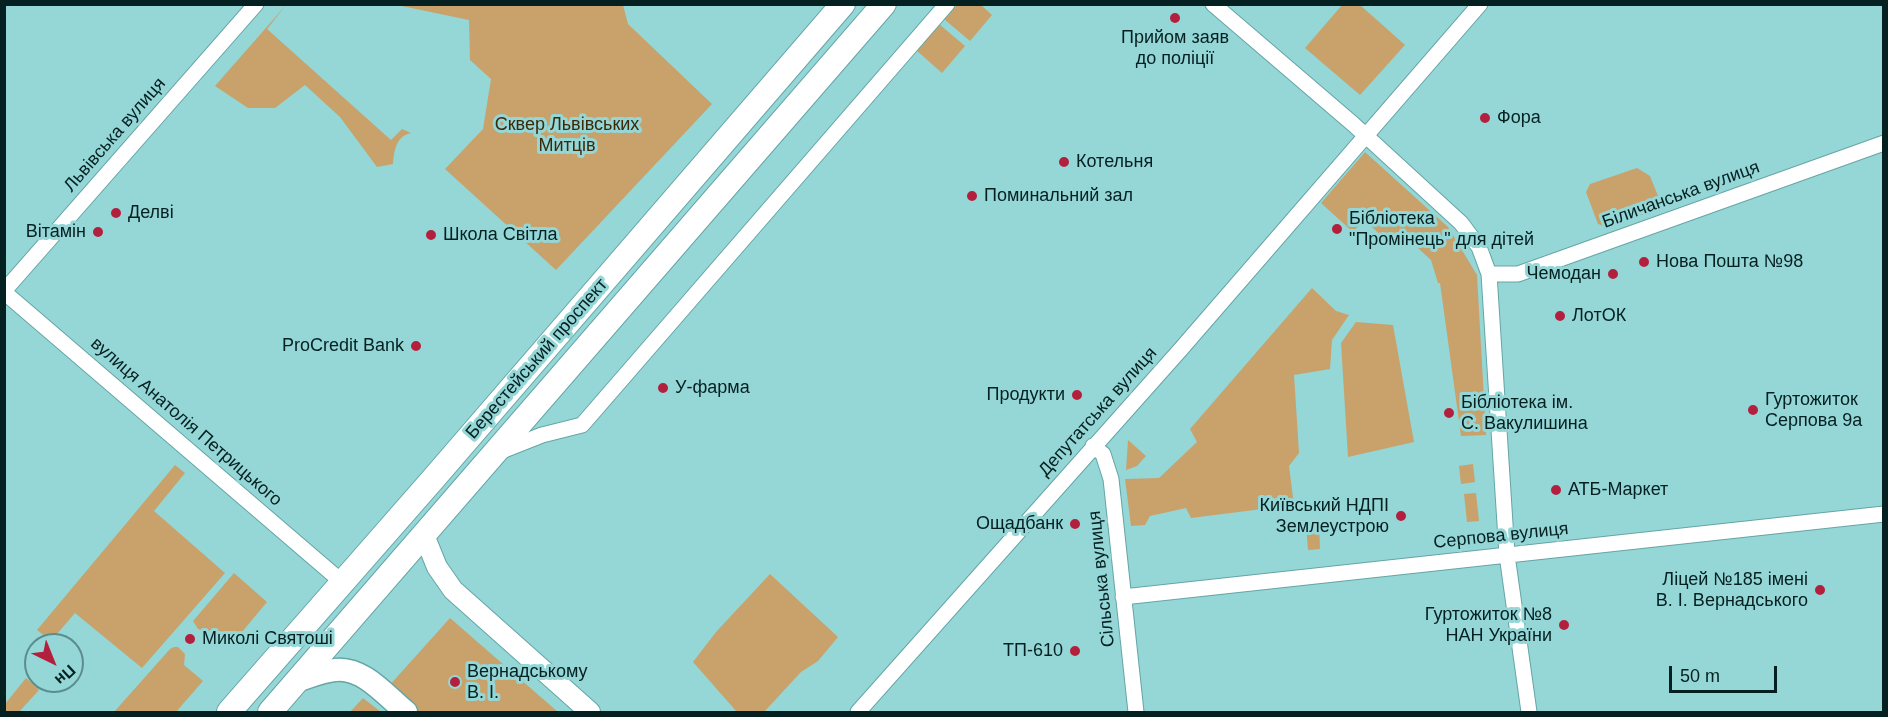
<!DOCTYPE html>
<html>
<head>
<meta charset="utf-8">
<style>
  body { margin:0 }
  #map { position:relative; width:1888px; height:717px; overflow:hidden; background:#95d6d7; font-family:Arial,sans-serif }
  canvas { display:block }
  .frame { position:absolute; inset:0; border:6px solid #052021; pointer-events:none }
  .north { position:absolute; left:24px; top:633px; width:60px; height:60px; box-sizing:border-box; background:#95d6d7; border:2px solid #5b8d8e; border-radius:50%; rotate:137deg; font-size:16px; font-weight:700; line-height:24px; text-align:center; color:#052021 }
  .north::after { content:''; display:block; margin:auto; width:21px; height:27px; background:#b3203d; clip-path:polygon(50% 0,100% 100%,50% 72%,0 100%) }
  .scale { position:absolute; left:1669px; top:666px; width:108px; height:27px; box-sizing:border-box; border:3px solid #052021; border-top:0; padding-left:8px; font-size:18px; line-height:21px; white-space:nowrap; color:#052021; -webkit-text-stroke:4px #95d6d7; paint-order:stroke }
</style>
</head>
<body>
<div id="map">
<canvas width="1888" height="717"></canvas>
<div class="frame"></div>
<div class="north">Пн</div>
<div class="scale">50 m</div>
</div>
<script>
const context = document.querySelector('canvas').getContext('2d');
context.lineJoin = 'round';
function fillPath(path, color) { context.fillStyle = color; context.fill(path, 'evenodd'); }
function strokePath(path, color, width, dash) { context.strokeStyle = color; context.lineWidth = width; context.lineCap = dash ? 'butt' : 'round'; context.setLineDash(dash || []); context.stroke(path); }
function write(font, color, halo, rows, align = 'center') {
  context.font = font + ' Arial,sans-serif'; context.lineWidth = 6; context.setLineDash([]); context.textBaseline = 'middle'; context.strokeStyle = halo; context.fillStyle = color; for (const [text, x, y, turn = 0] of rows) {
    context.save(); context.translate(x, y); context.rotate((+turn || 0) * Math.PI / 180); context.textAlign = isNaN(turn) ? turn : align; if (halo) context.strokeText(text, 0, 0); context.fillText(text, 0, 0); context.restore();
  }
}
const green = new Path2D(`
  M 286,5 L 267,29 L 391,140 L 402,129 L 411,133 C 396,136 394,151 393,164 L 377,167 L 340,117 L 305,85 L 275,108 L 248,108 L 215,86 Z
  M 397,5 L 623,5 L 628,24 L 712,104 L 556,270 L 445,169 L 483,129 L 491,79 L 470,60 L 469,20 Z
  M 957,5 L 981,5 L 992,15 L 970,41 L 944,19 Z
  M 1342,5 L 1360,5 L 1405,45 L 1360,95 L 1305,48 Z
  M 939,24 L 965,46 L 942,73 L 916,50 Z
  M 1365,152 L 1448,227 L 1477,275 L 1486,435 L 1461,436 L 1440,283 L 1438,283 L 1431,260 L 1406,237 L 1393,246 L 1364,220 L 1353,232 L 1321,203 Z
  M 1637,168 L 1650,176 L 1660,201 L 1656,210 L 1607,227 L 1598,224 L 1586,192 L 1590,184 Z
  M 1312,288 L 1336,311 L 1349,315 L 1332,340 L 1330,369 L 1294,375 L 1299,453 L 1289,466 L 1294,505 L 1191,518 L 1186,508 L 1150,516 L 1145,525 L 1131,526 L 1125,479 L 1159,478 L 1197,442 L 1190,429 Z
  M 1356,322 L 1393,325 L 1414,442 L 1348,457 L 1341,343 Z
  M 1128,440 L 1146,456 L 1137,466 L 1126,470 Z
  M 1473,464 L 1475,482 L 1461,484 L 1459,466 Z
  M 175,465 L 185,473 L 154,511 L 225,573 L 142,668 L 75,613 L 51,641 L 37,630 Z
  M 1476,493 L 1479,521 L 1467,522 L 1464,494 Z
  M 1319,524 L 1320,549 L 1308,550 L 1306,525 Z
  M 234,573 L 267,602 L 232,644 L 214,629 L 206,632 L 198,629 L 193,621 Z
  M 770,574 L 838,637 L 818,661 L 801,672 L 764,712 L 737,712 L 693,662 L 716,632 Z
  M 450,618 L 558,712 L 417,712 L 388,687 Z
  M 174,647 L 178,647 L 185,654 L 184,665 L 203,681 L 176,712 L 114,712 L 170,649 Z
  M 26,678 L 39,690 L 19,712 L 5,712 L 5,704 Z
  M 363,698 L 381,712 L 350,712 Z`);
const minor = new Path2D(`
  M 1213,4 L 1353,124 L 1461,223 L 1479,247 L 1489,274 L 1507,555 L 1529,712
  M 1489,274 L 1518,274 L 1884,143
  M 4,291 L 256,4
  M 4,292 L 342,582
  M 1093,446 L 1103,454 L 1111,479 L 1136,712
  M 499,452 L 542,435 L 582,425 L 947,4
  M 1123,597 L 1884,514
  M 858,712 L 1181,349 L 1480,4`);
const tertiary = new Path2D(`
  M 424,535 L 437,567 L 453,590 L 590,712`);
const secondary = new Path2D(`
  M 299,680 C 311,676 323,671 335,670 C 363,666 387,697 406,712`);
const primary = new Path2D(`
  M 229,712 L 434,478 L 843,4
  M 270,712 L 884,4`);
const markers = [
  [1175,18,6,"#b3203d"],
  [1485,118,6,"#b3203d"],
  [1064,162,6,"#b3203d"],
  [972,196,6,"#b3203d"],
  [116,213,6,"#b3203d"],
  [1337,229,6,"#b3203d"],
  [98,232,6,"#b3203d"],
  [431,235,6,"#b3203d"],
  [1644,262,6,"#b3203d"],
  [1613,274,6,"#b3203d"],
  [1560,316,6,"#b3203d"],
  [416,346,6,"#b3203d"],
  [663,388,6,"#b3203d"],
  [1077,395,6,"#b3203d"],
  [1753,410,6,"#b3203d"],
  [1449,413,6,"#b3203d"],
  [1556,490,6,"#b3203d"],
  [1401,516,6,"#b3203d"],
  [1075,524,6,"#b3203d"],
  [1820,590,6,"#b3203d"],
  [1564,625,6,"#b3203d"],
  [190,639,6,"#b3203d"],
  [1075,651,6,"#b3203d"],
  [455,682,6,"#b3203d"]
];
const poiNames = [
  ["Прийом заяв",1175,38,"center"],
  ["до поліції",1175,59,"center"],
  ["Фора",1497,118],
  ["Котельня",1076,162],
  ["Поминальний зал",984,196],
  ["Делві",128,213],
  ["Бібліотека",1349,219],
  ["\"Промінець\" для дітей",1349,240],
  ["Вітамін",86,232,"right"],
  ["Школа Світла",443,235],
  ["Нова Пошта №98",1656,262],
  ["Чемодан",1601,274,"right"],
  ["ЛотОК",1572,316],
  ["ProCredit Bank",404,346,"right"],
  ["У-фарма",675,388],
  ["Продукти",1065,395,"right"],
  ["Гуртожиток",1765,400],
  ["Серпова 9а",1765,421],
  ["Бібліотека ім.",1461,403],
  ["С. Вакулишина",1461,424],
  ["АТБ-Маркет",1568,490],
  ["Київський НДПІ",1389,506,"right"],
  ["Землеустрою",1389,527,"right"],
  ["Ощадбанк",1063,524,"right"],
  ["Ліцей №185 імені",1808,580,"right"],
  ["В. І. Вернадського",1808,601,"right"],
  ["Гуртожиток №8",1552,615,"right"],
  ["НАН України",1552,636,"right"],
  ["Миколі Святоші",202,639],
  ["ТП-610",1063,651,"right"],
  ["Вернадському",467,672],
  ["В. І.",467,693]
];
const parkNames = [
  ["Сквер Львівських",567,125],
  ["Митців",567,146]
];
const streetNames = [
  ["Львівська вулиця",115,135,-49],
  ["Біличанська вулиця",1681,195,-20],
  ["Берестейський проспект",537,359,-49],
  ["Депутатська вулиця",1098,412,-48],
  ["вулиця Анатолія Петрицького",186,422,41],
  ["Серпова вулиця",1501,536,-6],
  ["Сільська вулиця",1102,579,-96]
];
fillPath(green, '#c8a26a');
strokePath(minor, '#65a5a6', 17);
strokePath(tertiary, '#65a5a6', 22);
strokePath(secondary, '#65a5a6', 25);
strokePath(primary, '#65a5a6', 26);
strokePath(minor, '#fff', 15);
strokePath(tertiary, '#fff', 20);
strokePath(secondary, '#fff', 22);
strokePath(primary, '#fff', 24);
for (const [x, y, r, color] of markers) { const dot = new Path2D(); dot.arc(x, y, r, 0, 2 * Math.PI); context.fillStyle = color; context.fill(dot); strokePath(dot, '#95d6d7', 2); }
write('18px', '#052021', '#95d6d7', poiNames, 'left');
write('18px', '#3c2909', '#95d6d7', parkNames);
write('18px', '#052021', '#95d6d7', streetNames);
</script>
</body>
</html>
